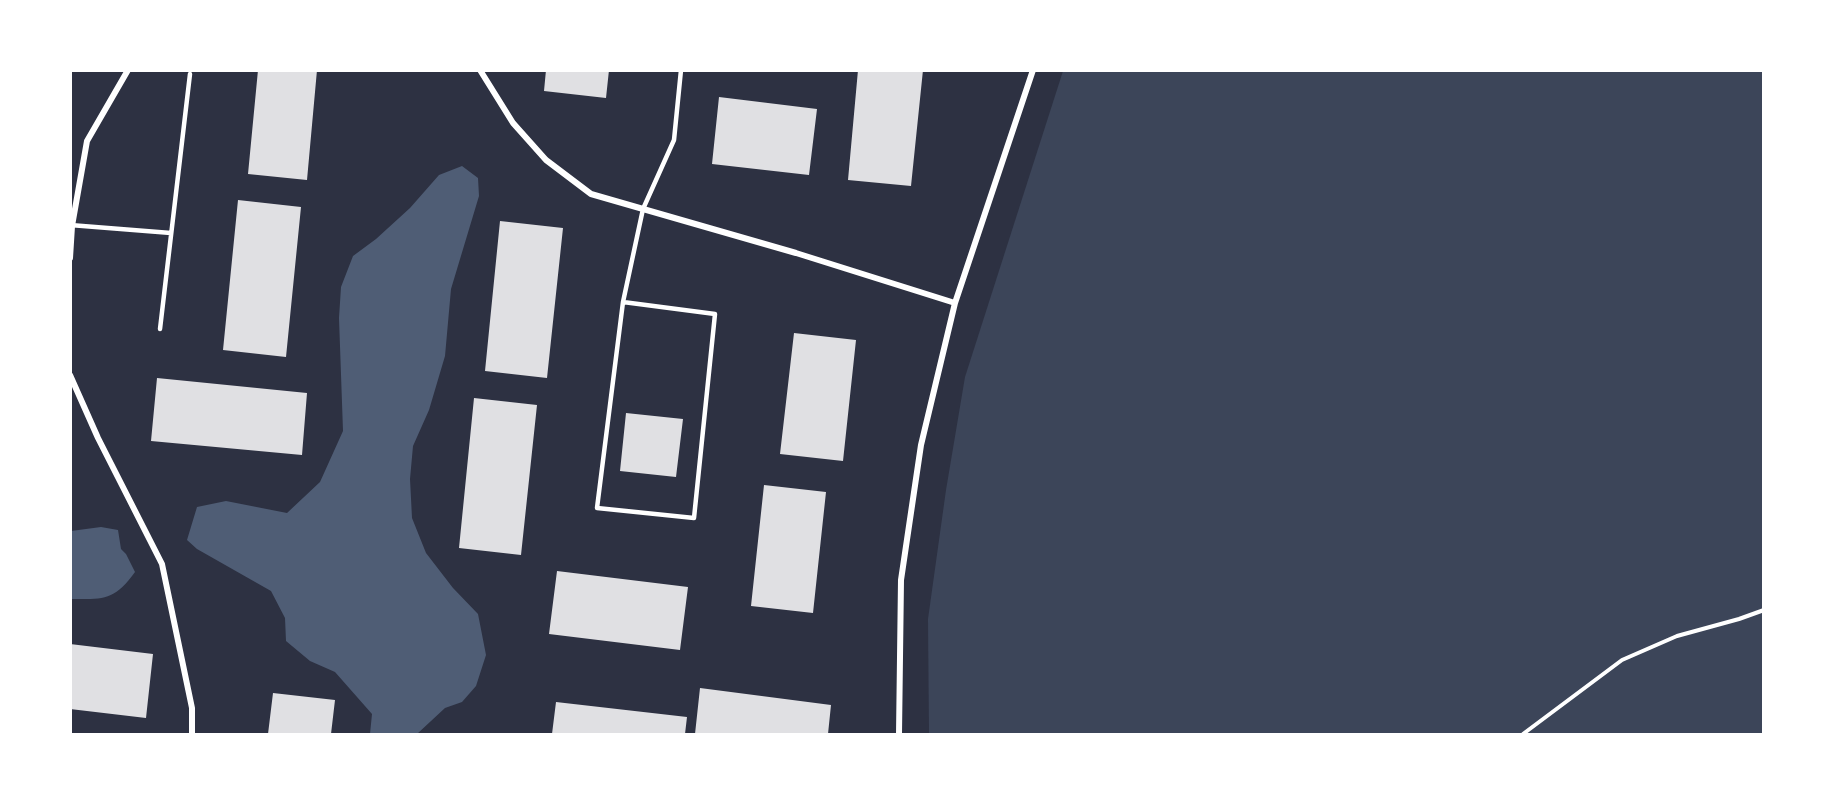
<!DOCTYPE html>
<html>
<head>
<meta charset="utf-8">
<style>
  body { margin:0 }
  #map { position:relative; width:1834px; height:805px; overflow:hidden; background:#2d3142; font-family:"Playfair Display",serif }
  canvas { display:block }
  .frame { position:absolute; inset:0; border:72px solid #fff; pointer-events:none }
</style>
</head>
<body>
<div id="map">
<canvas width="1834" height="805"></canvas>
<div class="frame"></div>
</div>
<script>
const context = document.querySelector('canvas').getContext('2d');
context.lineJoin = 'round';
function fillPath(path, color) { context.fillStyle = color; context.fill(path, 'evenodd'); }
function strokePath(path, color, width, dash) { context.strokeStyle = color; context.lineWidth = width; context.lineCap = dash ? 'butt' : 'round'; context.setLineDash(dash || []); context.stroke(path); }
const green = new Path2D(`
  M 1063,71 L 1763,71 L 1763,734 L 929,734 L 928,619 L 946,490 L 965,377 Z`);
const water = new Path2D(`
  M 462,166 L 478,178 L 479,196 L 451,289 L 445,356 L 429,410 L 413,446 L 410,479 L 412,518 L 426,553 L 453,588 L 478,614 L 486,655 L 476,686 L 462,702 L 445,708 L 417,734 L 370,734 L 372,714 L 335,672 L 310,661 L 286,641 L 285,618 L 271,591 L 197,549 L 187,540 L 197,507 L 226,501 L 287,513 L 320,482 L 343,431 L 339,318 L 341,287 L 353,256 L 376,239 L 410,208 L 439,175 Z
  M 101,527 L 118,530 L 121,549 L 126,554 L 135,572 C 114,601 104,599 71,599 L 71,531 Z`);
const building = new Path2D(`
  M 258,70 L 317,70 L 307,180 L 248,174 Z
  M 546,70 L 609,70 L 606,98 L 544,91 Z
  M 858,70 L 923,70 L 911,186 L 848,180 Z
  M 719,97 L 817,109 L 809,175 L 712,164 Z
  M 238,200 L 301,207 L 286,357 L 223,350 Z
  M 500,221 L 563,228 L 547,378 L 485,371 Z
  M 794,333 L 856,340 L 843,461 L 780,454 Z
  M 157,378 L 307,393 L 302,455 L 151,441 Z
  M 474,398 L 537,405 L 521,555 L 459,548 Z
  M 626,413 L 683,419 L 676,477 L 620,471 Z
  M 764,485 L 826,492 L 813,613 L 751,606 Z
  M 557,571 L 688,587 L 680,650 L 549,634 Z
  M 70,644 L 153,654 L 146,718 L 70,709 Z
  M 700,688 L 831,705 L 828,734 L 695,734 Z
  M 273,693 L 335,700 L 331,734 L 268,734 Z
  M 556,702 L 687,717 L 685,734 L 552,734 Z`);
const path = new Path2D(`
  M 1523,734 L 1622,660 L 1677,636 L 1739,619 L 1764,610`);
const service = new Path2D(`
  M 70,225 L 171,233
  M 623,302 L 715,314 L 694,518 L 597,508 L 623,302 L 643,209 L 674,140 L 681,70
  M 160,329 L 190,74`);
const minor = new Path2D(`
  M 480,70 L 513,123 L 546,160 L 591,194 L 796,253 L 955,303
  M 70,258 L 72,226 L 87,141 L 128,70
  M 70,375 L 98,438 L 162,564 L 192,708 L 192,734
  M 899,734 L 901,580 L 921,445 L 955,303 L 1033,70`);
fillPath(green, '#3c4559');
fillPath(water, '#4f5d75');
fillPath(building, '#e0e0e3');
strokePath(path, '#fff', 4);
strokePath(service, '#fff', 4.5);
strokePath(minor, '#fff', 6);
</script>
</body>
</html>
